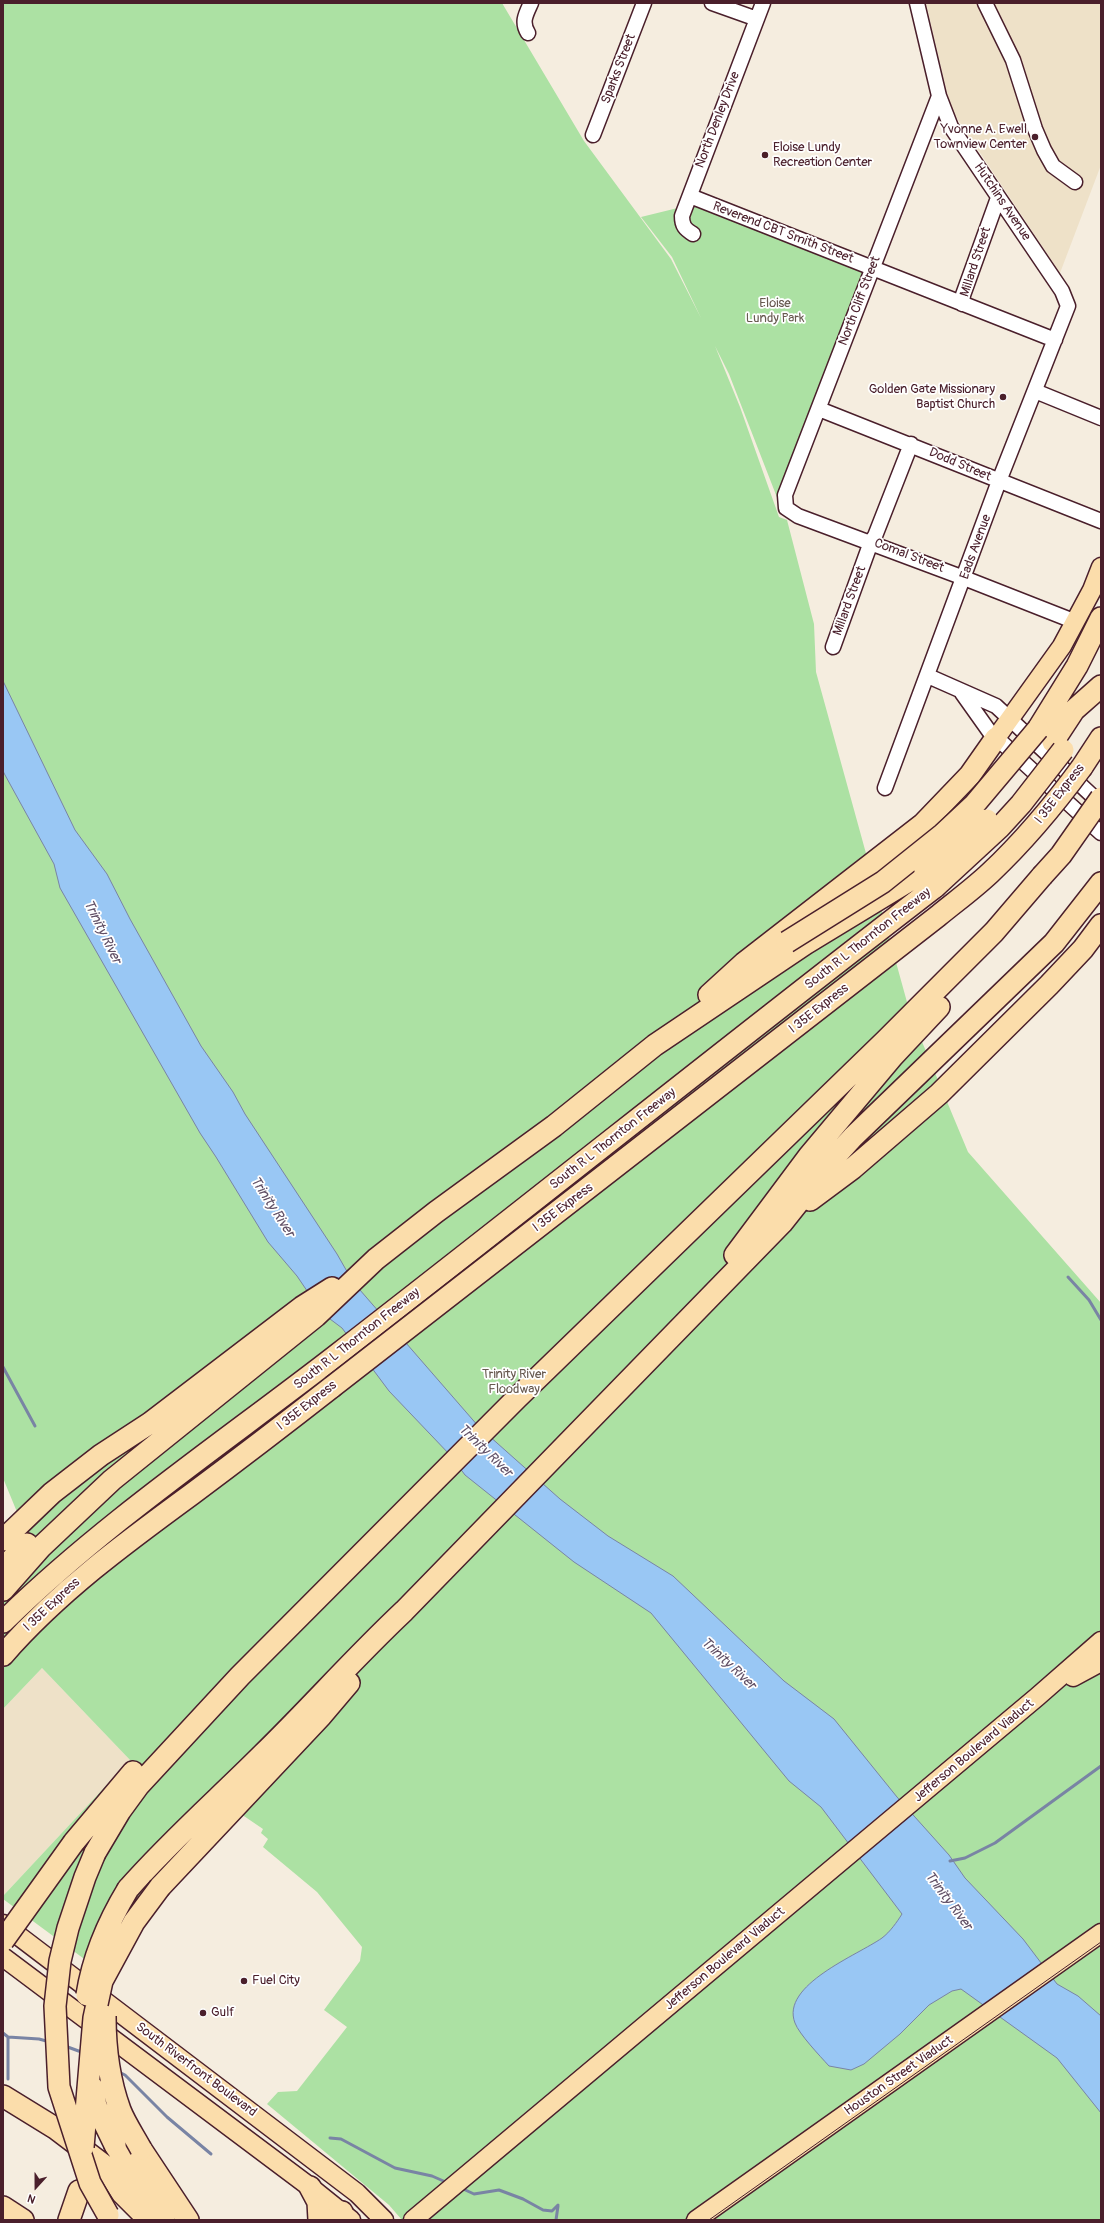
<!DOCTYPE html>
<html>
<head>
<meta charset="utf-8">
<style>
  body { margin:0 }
  #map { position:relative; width:1104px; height:2223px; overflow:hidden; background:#f5eddf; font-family:Pangolin,sans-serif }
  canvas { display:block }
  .frame { position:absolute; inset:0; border:4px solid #4a1f2b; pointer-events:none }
  .north { position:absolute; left:16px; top:2167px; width:40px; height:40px; -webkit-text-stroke:3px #fff; paint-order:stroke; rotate:201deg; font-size:11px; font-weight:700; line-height:16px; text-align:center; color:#4a1f2b }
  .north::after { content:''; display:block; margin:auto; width:14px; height:18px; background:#4a1f2b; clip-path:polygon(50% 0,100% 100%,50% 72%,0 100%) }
</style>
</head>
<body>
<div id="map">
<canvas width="1104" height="2223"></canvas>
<div class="frame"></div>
<div class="north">N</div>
</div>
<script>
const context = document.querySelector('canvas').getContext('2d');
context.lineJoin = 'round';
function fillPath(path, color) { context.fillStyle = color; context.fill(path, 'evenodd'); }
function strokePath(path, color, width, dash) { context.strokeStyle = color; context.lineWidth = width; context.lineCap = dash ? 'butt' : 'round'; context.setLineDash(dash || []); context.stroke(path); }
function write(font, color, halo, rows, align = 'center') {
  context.font = font + ' Pangolin,sans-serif'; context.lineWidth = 3.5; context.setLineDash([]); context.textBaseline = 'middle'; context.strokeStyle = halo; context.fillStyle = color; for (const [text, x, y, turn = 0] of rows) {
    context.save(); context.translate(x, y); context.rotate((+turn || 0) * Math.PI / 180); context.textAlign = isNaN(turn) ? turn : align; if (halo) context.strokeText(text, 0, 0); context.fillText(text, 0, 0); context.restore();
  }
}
const built = new Path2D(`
  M 926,3 L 1101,3 L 1101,165 L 1060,273 L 951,109 Z
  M 42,1668 L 130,1760 L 3,1896 L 3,1709 Z`);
const green = new Path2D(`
  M 3,3 L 502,3 L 584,141 L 671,259 L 701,318 L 672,257 L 641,217 L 694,204 L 864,273 L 778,500 L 729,374 L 715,346 L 740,407 L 779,517 L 787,520 L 814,624 L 816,672 L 910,1013 L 968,1152 L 1101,1303 L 1101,2220 L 402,2220 L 389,2205 L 267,2104 L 278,2092 L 297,2091 L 347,2027 L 324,2010 L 360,1961 L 362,1947 L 317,1892 L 263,1847 L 268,1839 L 261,1833 L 263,1829 L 238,1812 L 148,1914 L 110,1978 L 3,1899 L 3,1896 L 130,1760 L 42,1668 L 3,1709 L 3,1523 L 17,1512 L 3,1478 Z`);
const water = new Path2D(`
  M 3,681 L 75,830 L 107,874 L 130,919 L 201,1046 L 233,1092 L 245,1114 L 337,1254 L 353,1282 L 479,1427 L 560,1499 L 608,1536 L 673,1576 L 784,1681 L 834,1719 L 897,1797 L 949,1855 L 965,1878 L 1023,1939 L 1057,1984 L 1078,1996 L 1101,2016 L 1101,2113 L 1057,2058 L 961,1989 L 952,1991 L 929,2005 L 900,2034 L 864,2064 L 851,2070 L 829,2066 C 820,2056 799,2034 795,2023 C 780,1985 858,1955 882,1938 C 890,1932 897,1922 902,1914 L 821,1807 L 789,1781 L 651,1613 L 574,1562 L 465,1475 L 451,1456 L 389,1391 L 342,1328 L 322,1313 L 297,1276 L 268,1242 L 216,1157 L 200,1133 L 60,888 L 54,864 L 5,775 L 3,771 Z`);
const stream = new Path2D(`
  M 1068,1277 L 1089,1300 L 1101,1320
  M 3,1367 L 35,1426
  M 950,1861 L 965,1858 L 995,1843 L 1101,1766
  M 3,2033 L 8,2037
  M 65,2046 L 84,2053
  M 117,2071 L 125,2075 L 167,2117 L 211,2154
  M 8,2079 L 8,2037 L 39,2039 L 50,2042
  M 330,2138 L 341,2139 L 395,2168 L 432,2176 L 448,2183
  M 461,2188 L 474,2194 L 499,2190 L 523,2199 L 543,2210 L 552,2211 L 558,2205
  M 556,2220 L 558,2206`);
const minor = new Path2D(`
  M 712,3 L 757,19
  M 985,3 L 1013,60 L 1035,129 L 1044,150 L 1053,166 L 1075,182
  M 528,33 C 521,22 526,14 531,3
  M 939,96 L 785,495 L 786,508 L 798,516 L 964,578 L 1076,622
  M 593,135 L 644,3
  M 690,196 L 1055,340
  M 693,234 C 685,229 682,226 682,216 L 763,3
  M 962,304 L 963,295 L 998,198
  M 1035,391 L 1101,418
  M 819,409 L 1101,521
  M 833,647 L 871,542 L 875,536 L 911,444
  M 928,676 L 996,706 L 1101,804
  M 962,693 L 989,731 L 1101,833
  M 885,788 L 999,481 L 1068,306 L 1062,291 L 951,127 L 939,96 L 917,3`);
const major = new Path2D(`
  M 996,738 L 1062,646 L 1092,590 L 1101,567
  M 1073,1677 L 1101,1662
  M 3,1924 L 357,2193 L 384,2220
  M 3,1957 L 310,2187 L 351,2220
  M 413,2220 L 1037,1697 L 1101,1641
  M 696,2220 L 1101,1933`);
const highway = new Path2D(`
  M 1038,729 L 1077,666 L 1101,618
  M 1053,742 L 1074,710 L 1101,686
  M 1082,767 L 1101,738
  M 709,995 L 744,963 L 923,824 L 970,775 L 996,738
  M 810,1200 L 853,1168 L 939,1094 L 1049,985 L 1083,949 L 1101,925
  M 735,1255 L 809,1156 L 893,1056 L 939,1007
  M 3,1540 L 52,1493 L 101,1455 L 150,1423 L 302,1307 L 332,1288
  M 3,1568 L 27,1544
  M 3,1590 L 41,1547 L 112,1480 L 316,1316 L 376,1259 L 436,1212 L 554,1126 L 655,1045 L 805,944 L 925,871
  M 3,1622 C 105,1522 226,1441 338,1354 C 538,1199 735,1041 935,887
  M 3,1655 C 58,1592 125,1543 192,1494 C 239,1459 286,1423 332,1387
  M 74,1842 L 133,1772
  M 95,1853 L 120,1811 L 139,1785 L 240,1676 L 517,1398 L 886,1040 L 994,932 L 1042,876
  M 160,1887 L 321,1716 L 349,1683
  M 128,1889 C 170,1841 218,1799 263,1754 C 311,1707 355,1657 404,1611 L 782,1223 L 832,1160 L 853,1137 L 1054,943 L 1101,883
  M 3,2096 L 55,2128 L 105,2166 L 122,2193 L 149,2220
  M 115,2145 L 164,2220
  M 141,2149 L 188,2220
  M 310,2187 L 318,2202 L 319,2220
  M 3,2207 L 23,2220
  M 69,2220 L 79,2191
  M 333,2220 L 342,2212`);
const tram = new Path2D(`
  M 709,2220 L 1101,1942`);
const highwayBridge = new Path2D(`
  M 925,871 L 987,820
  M 1042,876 L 1061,855 L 1101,798
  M 935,887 L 1000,827 L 1021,804 L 1063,750
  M 787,942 L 883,882 L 943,834 L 974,805 L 1038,729
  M 332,1387 L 938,916 C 955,902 973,889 990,873 C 1024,841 1054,805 1082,767
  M 95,1853 L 85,1877 L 68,1928 L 60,1961 L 55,2006 L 59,2087 L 90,2183 L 108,2215
  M 3,1941 L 74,1842
  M 87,1995 C 93,1957 108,1922 128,1889
  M 105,2016 C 105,2048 109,2080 120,2110 C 125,2123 134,2136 141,2149
  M 92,2087 L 96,2106 L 115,2145
  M 83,2147 L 94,2018 L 102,1981 L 134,1922 L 160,1887`);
const markers = [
  [1035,137,4,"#4a1f2b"],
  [765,155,4,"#4a1f2b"],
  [1003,397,4,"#4a1f2b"],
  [244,1981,4,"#4a1f2b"],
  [203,2013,4,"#4a1f2b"]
];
const streetNames = [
  ["Sparks Street",619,69,-69],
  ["North Denley Drive",718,120,-69],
  ["Hutchins Avenue",1002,202,56],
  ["Reverend CBT Smith Street",783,233,21],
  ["Millard Street",976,262,-72],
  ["North Cliff Street",860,301,-69],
  ["Dodd Street",960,465,23],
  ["Eads Avenue",976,547,-70],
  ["Comal Street",909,556,21],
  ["Millard Street",850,601,-70],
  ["I 35E Express",1060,794,-52],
  ["South R L Thornton Freeway",868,939,-38],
  ["I 35E Express",819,1009,-38],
  ["South R L Thornton Freeway",613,1139,-38],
  ["I 35E Express",563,1208,-37],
  ["South R L Thornton Freeway",357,1339,-38],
  ["I 35E Express",307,1406,-38],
  ["I 35E Express",52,1605,-43],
  ["Jefferson Boulevard Viaduct",974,1751,-40],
  ["Jefferson Boulevard Viaduct",725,1959,-40],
  ["South Riverfront Boulevard",196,2070,37],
  ["Houston Street Viaduct",899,2076,-35]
];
const poiNames = [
  ["Yvonne A. Ewell",1027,130,"right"],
  ["Townview Center",1027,145,"right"],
  ["Eloise Lundy",773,148],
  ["Recreation Center",773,163],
  ["Golden Gate Missionary",995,390,"right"],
  ["Baptist Church",995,405,"right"],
  ["Fuel City",252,1981],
  ["Gulf",211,2013]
];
const parkNames = [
  ["Eloise",775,304],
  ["Lundy Park",775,319],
  ["Trinity River",514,1375],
  ["Floodway",514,1390]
];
const waterNames = [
  ["Trinity River",102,932,64],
  ["Trinity River",272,1207,57],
  ["Trinity River",485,1451,44],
  ["Trinity River",728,1664,43],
  ["Trinity River",948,1901,53]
];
fillPath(built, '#eee1c8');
fillPath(green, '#ace1a3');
fillPath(water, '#99c7f4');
strokePath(water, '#7984a4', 1);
strokePath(stream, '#7984a4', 3);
strokePath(minor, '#4a1f2b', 17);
strokePath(major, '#4a1f2b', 21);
strokePath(highway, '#4a1f2b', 24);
strokePath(minor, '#fff', 14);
strokePath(major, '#fbddab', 18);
strokePath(highway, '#fbddab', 21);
strokePath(tram, '#4a1f2b', 1);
strokePath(highwayBridge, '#4a1f2b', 24, []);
strokePath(highwayBridge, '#fbddab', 21);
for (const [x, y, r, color] of markers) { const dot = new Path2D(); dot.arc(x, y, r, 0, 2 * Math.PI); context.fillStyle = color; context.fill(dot); strokePath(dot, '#fff', 1.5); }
write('13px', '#4a1f2b', '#fff', streetNames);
write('13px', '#4a1f2b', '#fff', poiNames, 'left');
write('13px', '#67594f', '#fff', parkNames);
write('italic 14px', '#625167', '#fff', waterNames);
</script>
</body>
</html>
